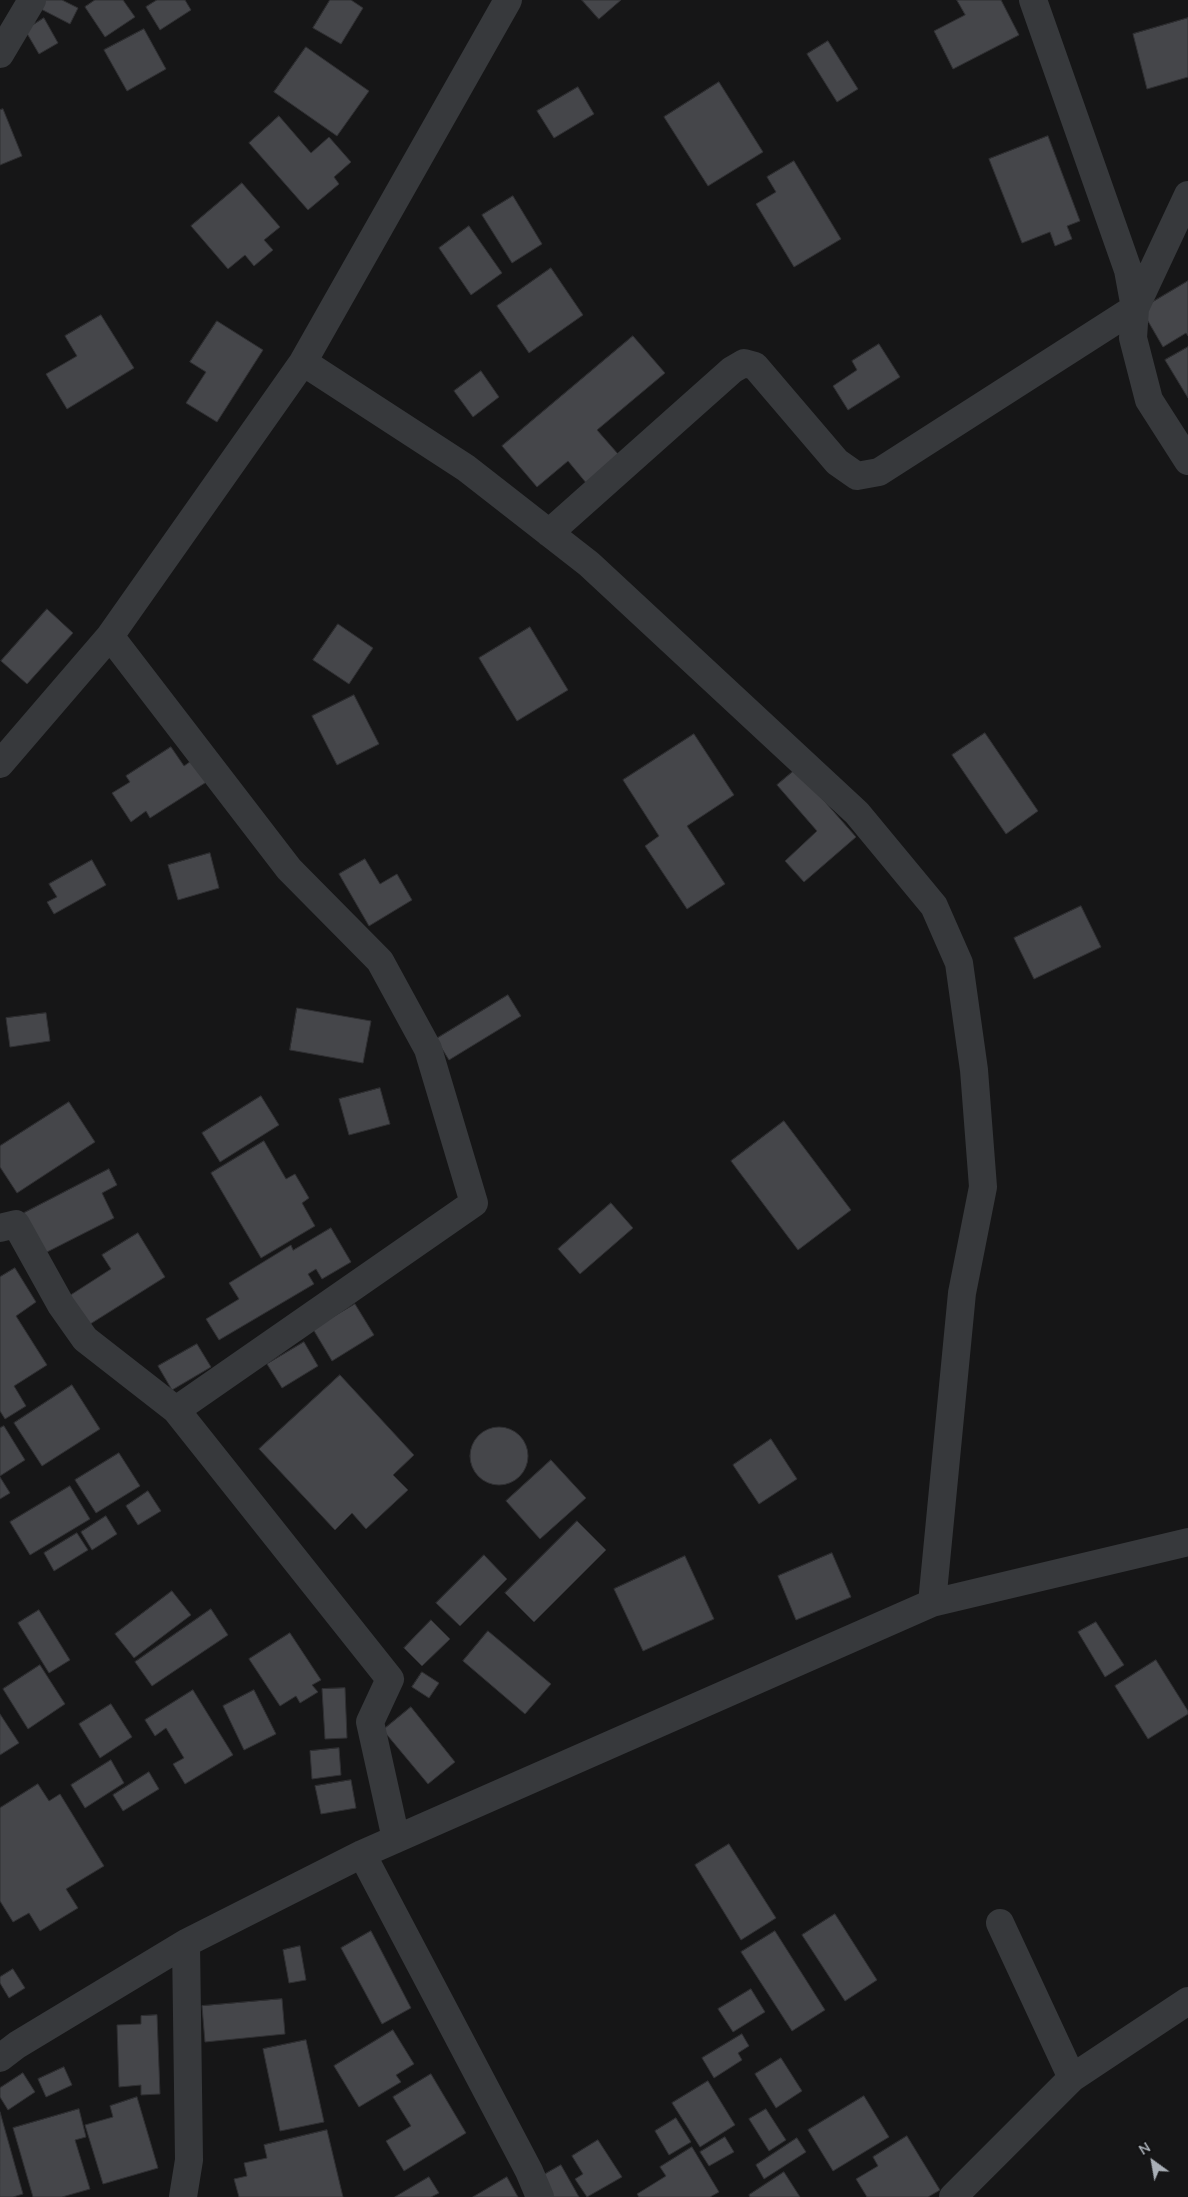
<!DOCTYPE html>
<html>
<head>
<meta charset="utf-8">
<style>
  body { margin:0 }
  #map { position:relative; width:1188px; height:2197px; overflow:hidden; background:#161617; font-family:"Nunito Sans",sans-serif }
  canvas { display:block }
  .north { position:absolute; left:1128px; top:2137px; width:50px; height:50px; -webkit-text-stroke:4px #111112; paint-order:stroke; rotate:328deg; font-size:14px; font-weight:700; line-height:20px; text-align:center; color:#a9afb6 }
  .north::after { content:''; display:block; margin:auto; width:18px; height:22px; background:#a9afb6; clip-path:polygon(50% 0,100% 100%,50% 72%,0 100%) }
</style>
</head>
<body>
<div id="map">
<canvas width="1188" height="2197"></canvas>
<div class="north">N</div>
</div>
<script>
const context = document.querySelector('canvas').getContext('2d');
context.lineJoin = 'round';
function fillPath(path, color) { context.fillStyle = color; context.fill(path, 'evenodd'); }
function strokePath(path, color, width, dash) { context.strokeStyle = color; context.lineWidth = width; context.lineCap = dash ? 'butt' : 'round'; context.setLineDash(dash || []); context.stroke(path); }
const building = new Path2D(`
  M 44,0 L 62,0 L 78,8 L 70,24 L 39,8 Z
  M 95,0 L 123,0 L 135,17 L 105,37 L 85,7 Z
  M 157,0 L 185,0 L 191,10 L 160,30 L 146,7 Z
  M 330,0 L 351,0 L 363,8 L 341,44 L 313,28 Z
  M 582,0 L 621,0 L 599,19 Z
  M 957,0 L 1001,0 L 1019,35 L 953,69 L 934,31 L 965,15 Z
  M 44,18 L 58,43 L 39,54 L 25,30 Z
  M 1188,18 L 1188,77 L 1147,89 L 1133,34 Z
  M 144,29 L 166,69 L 127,91 L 104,50 Z
  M 828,41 L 858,89 L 837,102 L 807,54 Z
  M 306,47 L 369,91 L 337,136 L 274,92 Z
  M 719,82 L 763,152 L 708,186 L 664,117 Z
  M 578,87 L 594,114 L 554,138 L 537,111 Z
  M 3,109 L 22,156 L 0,165 L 0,110 Z
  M 279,116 L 311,153 L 329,137 L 351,162 L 334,177 L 339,184 L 308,210 L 249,143 Z
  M 1048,136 L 1080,221 L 1067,226 L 1072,239 L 1055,246 L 1050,232 L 1022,243 L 989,159 Z
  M 794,161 L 841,239 L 794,267 L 756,204 L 776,192 L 767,177 Z
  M 242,183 L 280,227 L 264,240 L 273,250 L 254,266 L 245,255 L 228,269 L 191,226 Z
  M 513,196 L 542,244 L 512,263 L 482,215 Z
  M 469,226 L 502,273 L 471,295 L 439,248 Z
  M 551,268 L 583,315 L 529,353 L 497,306 Z
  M 1188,281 L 1188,336 L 1186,333 L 1163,347 L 1141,309 Z
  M 101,315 L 134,368 L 67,409 L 46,374 L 77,356 L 65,336 Z
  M 217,321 L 263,350 L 217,422 L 186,403 L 206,372 L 190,362 Z
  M 633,336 L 665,373 L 597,430 L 625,462 L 592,490 L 568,461 L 537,487 L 502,446 Z
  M 879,344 L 900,377 L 848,410 L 833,386 L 857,370 L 852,361 Z
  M 1188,347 L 1188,398 L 1165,360 Z
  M 481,371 L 499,397 L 473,417 L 454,391 Z
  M 47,609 L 73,633 L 27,684 L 1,661 Z
  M 338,624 L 373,648 L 349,684 L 313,660 Z
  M 530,627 L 568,690 L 517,721 L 479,658 Z
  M 354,695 L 379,744 L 337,765 L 312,716 Z
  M 985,733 L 1038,811 L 1006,834 L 952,755 Z
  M 694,734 L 734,795 L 687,826 L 725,884 L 687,909 L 645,846 L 659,836 L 623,780 Z
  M 171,747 L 184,766 L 194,759 L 208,781 L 150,818 L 146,811 L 131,822 L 112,793 L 130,782 L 126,776 Z
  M 796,769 L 856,837 L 804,882 L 785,861 L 817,831 L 777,785 Z
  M 210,853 L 219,888 L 178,900 L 168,865 Z
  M 365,859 L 380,884 L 397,874 L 412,900 L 369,926 L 339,874 Z
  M 92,860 L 106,885 L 54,914 L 47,902 L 57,897 L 49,884 Z
  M 1081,906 L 1101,947 L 1034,979 L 1014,938 Z
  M 508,995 L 521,1016 L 449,1060 L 436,1039 Z
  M 297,1008 L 371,1021 L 363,1063 L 290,1050 Z
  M 46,1013 L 50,1041 L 10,1047 L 6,1018 Z
  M 380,1088 L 390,1124 L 349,1135 L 339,1099 Z
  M 261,1096 L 279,1125 L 220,1162 L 202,1133 Z
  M 69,1102 L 95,1142 L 17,1193 L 0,1167 L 0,1146 Z
  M 784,1121 L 851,1210 L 798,1250 L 731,1161 Z
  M 264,1141 L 286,1179 L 295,1174 L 309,1198 L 302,1203 L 315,1226 L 261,1258 L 211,1173 Z
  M 109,1169 L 117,1185 L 102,1193 L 114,1218 L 45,1253 L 24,1213 Z
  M 611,1203 L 633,1228 L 580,1274 L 558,1249 Z
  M 331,1228 L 351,1262 L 322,1279 L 316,1269 L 308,1274 L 314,1284 L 219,1340 L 206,1319 L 239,1299 L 229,1283 L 291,1245 L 293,1250 Z
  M 138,1233 L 165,1277 L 87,1326 L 69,1296 L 111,1269 L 102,1255 Z
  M 15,1268 L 36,1302 L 16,1316 L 47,1365 L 14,1386 L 26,1406 L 5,1419 L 0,1411 L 0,1277 Z
  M 355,1304 L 374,1335 L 332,1361 L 313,1329 Z
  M 304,1342 L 318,1366 L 282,1388 L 267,1364 Z
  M 197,1344 L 211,1367 L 172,1390 L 158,1366 Z
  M 340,1375 L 414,1455 L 393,1475 L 408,1490 L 366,1529 L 352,1513 L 335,1530 L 259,1449 Z
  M 72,1385 L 100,1429 L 42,1466 L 14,1423 Z
  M 4,1426 L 25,1460 L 0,1476 L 0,1428 Z
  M470 1456a29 29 0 1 1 58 0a29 29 0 1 1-58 0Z
  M 771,1439 L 797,1479 L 759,1504 L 733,1465 Z
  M 119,1453 L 140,1486 L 96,1513 L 75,1480 Z
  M 551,1460 L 586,1498 L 540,1539 L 506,1501 Z
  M 0,1477 L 10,1493 L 0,1499 Z
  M 70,1486 L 90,1519 L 30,1555 L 10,1522 Z
  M 148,1491 L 161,1511 L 138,1525 L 126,1506 Z
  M 106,1516 L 117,1534 L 92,1550 L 81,1532 Z
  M 577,1521 L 606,1550 L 534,1622 L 505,1593 Z
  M 77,1533 L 88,1550 L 54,1571 L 44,1553 Z
  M 832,1553 L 851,1597 L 796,1620 L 778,1576 Z
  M 484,1555 L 507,1579 L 460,1626 L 436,1603 Z
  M 685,1556 L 714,1619 L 643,1651 L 614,1589 Z
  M 172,1591 L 191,1615 L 134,1658 L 115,1634 Z
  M 211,1609 L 228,1635 L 152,1686 L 135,1662 Z
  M 39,1610 L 70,1660 L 49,1673 L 18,1623 Z
  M 431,1620 L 450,1639 L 422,1666 L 404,1648 Z
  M 1096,1622 L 1124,1665 L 1105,1677 L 1078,1632 Z
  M 488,1631 L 551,1684 L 525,1714 L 463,1661 Z
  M 290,1633 L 321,1680 L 312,1685 L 318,1692 L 300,1703 L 296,1696 L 280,1706 L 249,1659 Z
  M 1156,1660 L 1188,1711 L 1188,1714 L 1148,1739 L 1115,1686 Z
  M 40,1665 L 65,1704 L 28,1729 L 3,1689 Z
  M 422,1672 L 439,1683 L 429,1698 L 412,1687 Z
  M 345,1688 L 347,1738 L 325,1739 L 322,1689 Z
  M 193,1690 L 233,1755 L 185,1784 L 173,1764 L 184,1758 L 166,1728 L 155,1736 L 145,1720 Z
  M 254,1690 L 276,1734 L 244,1750 L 223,1706 Z
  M 111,1704 L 132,1737 L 100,1758 L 79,1724 Z
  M 411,1707 L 455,1762 L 428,1784 L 383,1730 Z
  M 0,1714 L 19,1743 L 0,1755 Z
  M 339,1748 L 341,1775 L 312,1779 L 310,1751 Z
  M 111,1760 L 124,1783 L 85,1808 L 71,1785 Z
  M 149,1772 L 159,1789 L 123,1811 L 113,1795 Z
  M 351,1780 L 356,1808 L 321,1814 L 315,1786 Z
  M 38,1784 L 49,1801 L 60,1794 L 104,1866 L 66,1889 L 78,1908 L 40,1931 L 29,1913 L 13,1922 L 0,1901 L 0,1808 Z
  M 729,1844 L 776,1918 L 741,1940 L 695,1865 Z
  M 835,1914 L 877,1980 L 845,2001 L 802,1935 Z
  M 371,1931 L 411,2008 L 382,2024 L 341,1948 Z
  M 775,1931 L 825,2010 L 792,2031 L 741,1952 Z
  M 300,1946 L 306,1980 L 289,1983 L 283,1950 Z
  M 13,1969 L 25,1988 L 9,1998 L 0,1983 L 0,1977 Z
  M 751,1989 L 765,2012 L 733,2032 L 718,2009 Z
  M 282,1999 L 285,2034 L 205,2042 L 202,2006 Z
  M 157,2015 L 160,2094 L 141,2095 L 141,2085 L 119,2087 L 117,2025 L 141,2024 L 141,2016 Z
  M 393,2030 L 414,2064 L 396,2075 L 401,2082 L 359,2107 L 334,2066 Z
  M 742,2034 L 749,2046 L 738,2053 L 742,2060 L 714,2078 L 702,2058 Z
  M 306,2040 L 324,2122 L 280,2131 L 263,2049 Z
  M 781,2058 L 802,2091 L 776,2108 L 755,2074 Z
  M 64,2067 L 72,2085 L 46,2097 L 38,2079 Z
  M 23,2073 L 35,2092 L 8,2110 L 0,2097 L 0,2088 Z
  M 431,2074 L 466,2133 L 404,2171 L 386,2141 L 411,2126 L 393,2097 Z
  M 708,2081 L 735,2125 L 700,2147 L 672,2103 Z
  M 864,2096 L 889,2137 L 833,2171 L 808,2130 Z
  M 137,2097 L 158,2168 L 103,2184 L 85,2125 L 113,2117 L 110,2106 Z
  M 79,2109 L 86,2137 L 75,2140 L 90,2189 L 62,2197 L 33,2197 L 13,2128 Z
  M 766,2109 L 786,2140 L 769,2151 L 749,2119 Z
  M 0,2112 L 23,2194 L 13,2197 L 0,2197 Z
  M 676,2118 L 691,2142 L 669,2155 L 655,2131 Z
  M 327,2130 L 343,2197 L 239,2197 L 234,2179 L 247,2176 L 244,2163 L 267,2158 L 264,2145 Z
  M 907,2136 L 940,2190 L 928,2197 L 867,2197 L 856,2179 L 878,2166 L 873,2157 Z
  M 725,2137 L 734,2152 L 709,2166 L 700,2152 Z
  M 797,2138 L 806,2152 L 764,2179 L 756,2165 Z
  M 598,2140 L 622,2177 L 587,2197 L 575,2179 L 583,2174 L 572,2156 Z
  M 692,2147 L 719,2192 L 710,2197 L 639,2197 L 637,2194 L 666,2176 L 660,2167 Z
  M 561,2165 L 579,2197 L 551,2197 L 540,2177 Z
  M 784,2172 L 800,2197 L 750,2197 L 749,2195 Z
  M 429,2177 L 439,2193 L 431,2197 L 395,2197 Z
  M 507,2177 L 518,2197 L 473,2197 Z`);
const minor = new Path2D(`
  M 1033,0 L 1128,270 L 1135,308 L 1133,338 L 1149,400 L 1188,461
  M 0,54 L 32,0
  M 303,362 L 466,468 L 589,564 L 857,813 L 934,906 L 959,963 L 974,1070 L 983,1187 L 962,1293 L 932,1603
  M 549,533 L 732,370 L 744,363 L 755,366 L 837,462 L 857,476 L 879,472 L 1135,308 L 1188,195
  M 110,636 L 289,869 L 380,961 L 428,1049 L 474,1203 L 176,1410
  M 0,764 L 110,636 L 303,362 L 508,0
  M 0,1228 L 16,1224 L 61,1305 L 85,1339 L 176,1410 L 390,1679 L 370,1722 L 396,1839
  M 362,1854 L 529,2171 L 540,2197
  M 1000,1923 L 1072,2078
  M 0,2058 L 17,2045 L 186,1943 L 362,1854 L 932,1603 L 1188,1542
  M 183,2197 L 189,2160 L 186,1943
  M 953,2197 L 1072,2078 L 1188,2001`);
fillPath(building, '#45464a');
strokePath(building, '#303033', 1);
strokePath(minor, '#37393c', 28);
</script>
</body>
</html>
